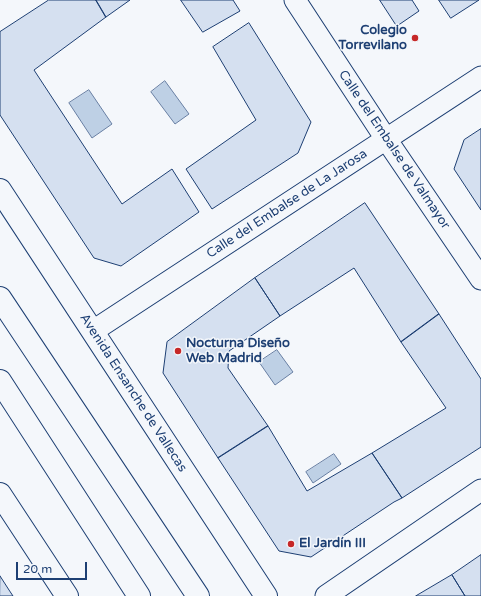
<!DOCTYPE html>
<html>
<head>
<meta charset="utf-8">
<style>
  body { margin:0 }
  #map { position:relative; width:481px; height:596px; overflow:hidden; background:#f4f7fb; font-family:"Varela Round",sans-serif }
  canvas { display:block }
  .scale { position:absolute; left:16px; top:562px; width:71px; height:18px; box-sizing:border-box; border:2px solid #1d3f73; border-top:0; padding-left:5px; font-size:12px; line-height:14px; white-space:nowrap; color:#1d3f73; -webkit-text-stroke:3px #f4f7fb; paint-order:stroke }
</style>
</head>
<body>
<div id="map">
<canvas width="481" height="596"></canvas>
<div class="scale">20 m</div>
</div>
<script>
const context = document.querySelector('canvas').getContext('2d');
context.lineJoin = 'round';
function fillPath(path, color) { context.fillStyle = color; context.fill(path, 'evenodd'); }
function strokePath(path, color, width, dash) { context.strokeStyle = color; context.lineWidth = width; context.lineCap = dash ? 'butt' : 'round'; context.setLineDash(dash || []); context.stroke(path); }
function write(font, color, halo, rows, align = 'center') {
  context.font = font + ' "Varela Round",sans-serif'; context.lineWidth = 3; context.setLineDash([]); context.textBaseline = 'middle'; context.strokeStyle = halo; context.fillStyle = color; for (const [text, x, y, turn = 0] of rows) {
    context.save(); context.translate(x, y); context.rotate((+turn || 0) * Math.PI / 180); context.textAlign = isNaN(turn) ? turn : align; if (halo) context.strokeText(text, 0, 0); context.fillText(text, 0, 0); context.restore();
  }
}
const water = new Path2D(`
  M 165,81 L 189,114 L 175,124 L 151,92 Z
  M 89,90 L 112,124 L 92,138 L 69,103 Z
  M 277,350 L 293,372 L 275,385 L 259,362 Z
  M 334,454 L 341,464 L 313,483 L 306,472 Z`);
const building = new Path2D(`
  M 49,0 L 96,0 L 106,17 L 34,70 L 122,204 L 172,169 L 199,212 L 121,266 L 94,258 L 0,115 L 0,32 Z
  M 96,0 L 130,0 L 106,17 Z
  M 181,0 L 233,0 L 240,11 L 203,32 Z
  M 380,0 L 412,0 L 419,11 L 397,26 Z
  M 439,0 L 479,0 L 451,18 Z
  M 249,23 L 311,122 L 298,153 L 212,209 L 186,169 L 256,120 L 213,47 Z
  M 481,129 L 481,210 L 454,169 L 464,140 Z
  M 365,203 L 439,314 L 401,342 L 354,268 L 280,316 L 255,278 Z
  M 255,278 L 280,316 L 229,351 L 228,368 L 268,426 L 218,458 L 163,373 L 167,342 Z
  M 439,314 L 481,379 L 481,447 L 402,498 L 372,453 L 446,408 L 401,342 Z
  M 268,426 L 307,491 L 372,453 L 402,498 L 394,502 L 311,557 L 279,551 L 218,458 Z
  M 481,555 L 481,596 L 465,596 L 452,575 Z
  M 452,575 L 465,596 L 416,596 Z
  M 0,576 L 9,590 L 13,596 L 0,596 Z`);
const minor = new Path2D(`
  M 295,0 L 386,139 L 481,279
  M 93,331 L 481,77
  M 326,596 L 481,490`);
const tertiary = new Path2D(`
  M 0,190 L 266,596
  M 0,494 L 67,596`);
const primary = new Path2D(`
  M 0,298 L 198,596
  M 0,381 L 139,596`);
const markers = [
  [415,38,4,"#c62828"],
  [178,351,4,"#c62828"],
  [291,544,4,"#c62828"]
];
const poiNames = [
  ["Colegio",407,31,"right"],
  ["Torrevilano",407,46,"right"],
  ["Nocturna Diseño",186,344],
  ["Web Madrid",186,359],
  ["El Jardín III",299,544]
];
const streetNames = [
  ["Calle del Embalse de Valmayor",394,150,56],
  ["Calle del Embalse de La Jarosa",287,204,-33],
  ["Avenida Ensanche de Vallecas",133,393,57]
];
fillPath(water, '#bed0e5');
strokePath(water, '#687fa3', 1);
fillPath(building, '#d5e0f0');
strokePath(building, '#1d3f73', 1);
strokePath(minor, '#1d3f73', 23);
strokePath(tertiary, '#1d3f73', 24);
strokePath(primary, '#1d3f73', 24);
strokePath(minor, '#f4f7fb', 21);
strokePath(tertiary, '#f4f7fb', 22);
strokePath(primary, '#f4f7fb', 22);
for (const [x, y, r, color] of markers) { const dot = new Path2D(); dot.arc(x, y, r, 0, 2 * Math.PI); context.fillStyle = color; context.fill(dot); strokePath(dot, '#f4f7fb', 1.5); }
write('bold 13px', '#1d3f73', '#f4f7fb', poiNames, 'left');
write('13px', '#1d3f73', '#f4f7fb', streetNames);
</script>
</body>
</html>
